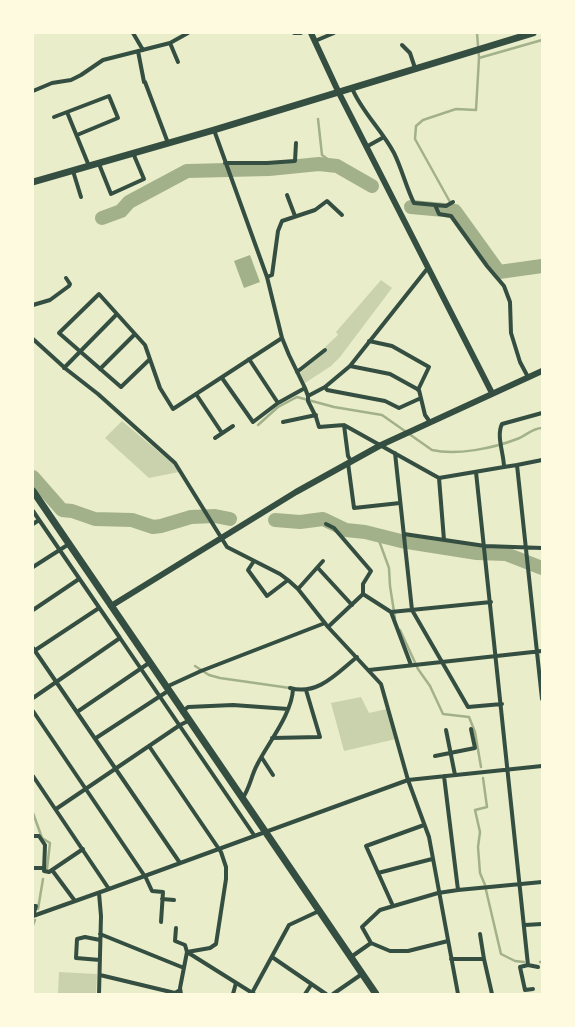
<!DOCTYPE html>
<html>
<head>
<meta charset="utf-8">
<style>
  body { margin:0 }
  #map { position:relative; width:575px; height:1027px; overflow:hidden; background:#e9edc9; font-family:Manrope,sans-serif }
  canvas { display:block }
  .frame { position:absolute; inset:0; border:34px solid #fefae0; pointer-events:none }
</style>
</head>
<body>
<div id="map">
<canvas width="575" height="1027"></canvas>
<div class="frame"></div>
</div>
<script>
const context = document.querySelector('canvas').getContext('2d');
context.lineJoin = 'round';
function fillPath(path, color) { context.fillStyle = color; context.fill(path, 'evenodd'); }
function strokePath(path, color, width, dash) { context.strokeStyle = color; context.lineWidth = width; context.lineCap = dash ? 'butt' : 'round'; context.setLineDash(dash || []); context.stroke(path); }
const green = new Path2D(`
  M 381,280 L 392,288 L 340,357 L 331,366 L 305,383 L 300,373 L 327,350 L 325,347 L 338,335 L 336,332 Z
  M 122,421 L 171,462 L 179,472 L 149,478 L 105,438 Z
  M 361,697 L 369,713 L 387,709 L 396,739 L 344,751 L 331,703 Z
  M 59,972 L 97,974 L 96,994 L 58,994 Z`);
const water = new Path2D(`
  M 250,255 L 260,282 L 244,288 L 234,261 Z`);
const stream = new Path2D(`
  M 479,58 L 542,40
  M 318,119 L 322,155 L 337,166
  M 455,211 L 415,139 L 416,126 L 423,120 L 456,109 L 476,110 L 479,58 L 477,33
  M 258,425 L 278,407 L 297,397 L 334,407 L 382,415 L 432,450 C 456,456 494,448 517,439 C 526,436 532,428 542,428
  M 377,535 L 389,568 L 390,586 L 395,618
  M 400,630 L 418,669 L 430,686 L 443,714 L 469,717 L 475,732 L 481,767
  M 195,666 L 209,675 L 220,678 L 290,688
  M 483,778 L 487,807 L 475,810 L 480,832 L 478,847 L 480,873 L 485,885
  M 33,813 L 42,838 L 50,843 L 47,869
  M 486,890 L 501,954 L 515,961 L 524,962
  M 38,909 L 43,879
  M 33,925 L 35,920
  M 540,962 L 542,962`);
const river = new Path2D(`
  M 411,207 L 455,211 L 499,272 L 542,266
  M 102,218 L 121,211 L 129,202 L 187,171 L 269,169 L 319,164 L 337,166 L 372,186
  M 33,477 L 62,510 L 72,511 L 95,519 L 132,520 L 153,527 L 161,526 L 191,517 L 215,516 L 230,519
  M 275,520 L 300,522 L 323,519 L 346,530 L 365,532 L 401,541 L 477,553 L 506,554 L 542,568`);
const minor = new Path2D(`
  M 133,33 L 143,50
  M 294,33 L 301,33
  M 315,41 L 334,33
  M 170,43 L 178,62
  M 402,45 L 410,53 L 415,68
  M 138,51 L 144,82 L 145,82 L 168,143
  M 352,88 C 361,111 382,130 394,153 C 402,169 406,187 414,203 L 446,206 L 453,202
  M 33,91 L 52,83 L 71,80 L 81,75 L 103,60 L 170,43 L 188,33
  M 67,112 L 89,166
  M 54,117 L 109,96 L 118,118 L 77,135
  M 214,130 L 267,277 L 282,338 L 289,355 L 305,388 L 308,396 L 308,401 L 316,417 L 319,427 L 344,425 L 439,478 L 444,540
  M 366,147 L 384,137
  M 225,163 L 267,163 L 295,161 L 296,143
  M 99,164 L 111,194 L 144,179 L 133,153
  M 73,171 L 81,197
  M 287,195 L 295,216
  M 435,205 L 439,214 L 451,216 L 487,266 L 504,286 L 510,302 L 511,333 L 520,362 L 528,377
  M 267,277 L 272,275 L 278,231 L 282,221 L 315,210 L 327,201 L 342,215
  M 33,305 L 50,300 L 69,286 L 70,284 L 66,278
  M 117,314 L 135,334
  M 33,339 L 66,369 L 98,394 L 175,463 L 227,547 L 280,574 L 288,580 L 298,589 L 328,627 L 381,684 L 408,780 L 429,837 L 458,994
  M 369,341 L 392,346 L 429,367 L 418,390
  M 249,359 L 278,403
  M 350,366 L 390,374 L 419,390 L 425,415 L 430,422
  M 64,368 L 117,314 L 99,294 L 59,333 L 121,387 L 150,359
  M 100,369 L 135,334 L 145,345 L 160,388 L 173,409 L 282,338
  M 297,372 L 325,350
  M 222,378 L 253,422 L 278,403 L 305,388
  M 325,387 L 327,390 L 385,401 L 399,408 L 421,398
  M 196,394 L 222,433
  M 308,396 L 325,387 L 350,366 L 427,269
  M 283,422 L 316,415
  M 344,425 L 348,456 L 351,461
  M 215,438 L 233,426
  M 395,453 L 412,610 L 468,707 L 502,704
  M 542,460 L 517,465 L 542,699
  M 348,463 L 354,508 L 400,503
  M 504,467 L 517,465
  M 476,472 L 528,965 L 538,967
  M 439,478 L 504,467 C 504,454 496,436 502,424 L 542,413
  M 33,511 L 120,638
  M 33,524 L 39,520
  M 326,524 L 334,528 L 371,571 L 363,584 L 363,594 L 328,627
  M 404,534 L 485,546 L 542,548
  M 254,561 L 248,570 L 267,596 L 288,580
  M 33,567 L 69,544
  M 318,568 L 352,605
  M 298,589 L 323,561
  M 363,594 L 391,612 L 491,602
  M 33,610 L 79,579
  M 391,612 L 411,665
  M 33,648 L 180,863
  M 34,651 L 99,608
  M 369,670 L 542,651
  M 166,687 L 201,671 L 325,623
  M 290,688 C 318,696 337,673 357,657
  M 33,698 L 120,638 L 254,835
  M 33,711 L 146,878 L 152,891 L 163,892 L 161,922
  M 77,712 L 149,663
  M 182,712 L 188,707 L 233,705 L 288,709
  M 446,730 L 455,775
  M 96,738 L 168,691
  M 272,738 L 320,737 L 306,690
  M 149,746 L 221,852 L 226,867 L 226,879 L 216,944 L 210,948 L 187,952 L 254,994
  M 435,756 L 475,748 L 471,729
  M 262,758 L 273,775
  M 33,776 L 109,889 L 33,916
  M 444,776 L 458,890
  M 242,799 C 250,788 251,776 257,765 C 268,743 292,714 293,689
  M 56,809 L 180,725 L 188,721
  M 33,836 L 39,836 L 45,845 L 44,871 L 49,872 L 83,849
  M 33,868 L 44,868
  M 52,870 L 75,901
  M 378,873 L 432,859
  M 109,889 L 408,780 L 542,766
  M 99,893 L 101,916 L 99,994
  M 162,899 L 174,900
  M 33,906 L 36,906 L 33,916
  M 393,906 L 366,846 L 424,825
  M 525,925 L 542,924
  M 176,928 L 175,941 L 185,945 L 187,952 L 180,988 L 181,994
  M 100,934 L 184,968
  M 100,940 L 85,937 L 77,939 L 76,958 L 100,960
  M 371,943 L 362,927 L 380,910 L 438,893 L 458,890 L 542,882
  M 272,957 L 326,994
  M 351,957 L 371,943 L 390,951 L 408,951 L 448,941
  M 451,959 L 484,959 L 480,934
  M 484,959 L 492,994
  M 528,965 L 520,967 L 525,990 L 533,989
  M 100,975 L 175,993 L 180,990
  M 252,993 L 289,925 L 319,911
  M 233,994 L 236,983
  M 305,994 L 311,985
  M 333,994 L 362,974`);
const tertiary = new Path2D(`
  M 311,33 L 338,91 L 492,393
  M 111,606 L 296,492 L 381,445 L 542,371`);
const secondary = new Path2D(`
  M 33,182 L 214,130 L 533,33
  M 33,491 L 376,994`);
fillPath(green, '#cad2ad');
fillPath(water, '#a3b18a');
strokePath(stream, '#a3b18a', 2.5);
strokePath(river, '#a3b18a', 14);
strokePath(minor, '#344e41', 4);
strokePath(tertiary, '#344e41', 6);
strokePath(secondary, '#344e41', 7);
</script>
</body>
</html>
